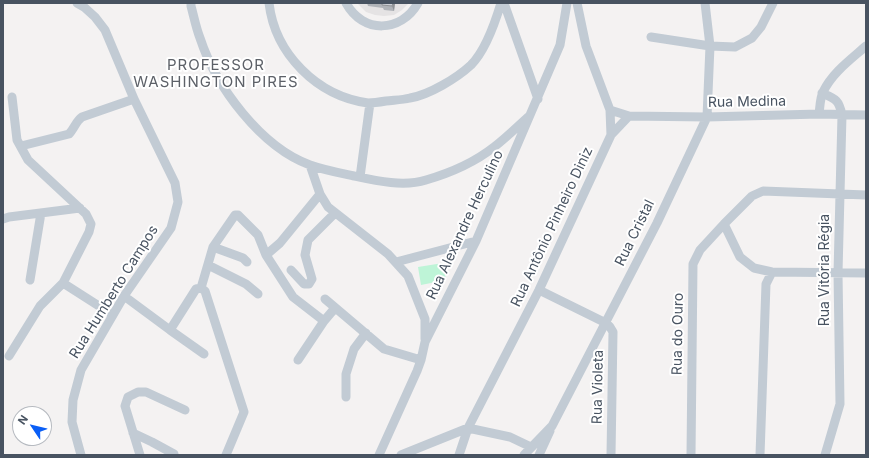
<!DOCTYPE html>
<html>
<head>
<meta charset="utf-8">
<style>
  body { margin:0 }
  #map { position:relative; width:869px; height:458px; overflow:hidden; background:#f4f2f2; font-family:Inter,sans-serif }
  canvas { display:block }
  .frame { position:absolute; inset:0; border:4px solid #485361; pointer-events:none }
  .north { position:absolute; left:12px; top:406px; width:40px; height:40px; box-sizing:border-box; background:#fff; border:1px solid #b6bac0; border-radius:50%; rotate:305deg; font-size:11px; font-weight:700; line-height:16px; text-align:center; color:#485361 }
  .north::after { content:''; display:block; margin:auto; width:14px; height:18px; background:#0a5ef6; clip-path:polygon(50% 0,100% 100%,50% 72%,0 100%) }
</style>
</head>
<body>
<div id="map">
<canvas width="869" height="458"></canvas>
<div class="frame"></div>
<div class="north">N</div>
</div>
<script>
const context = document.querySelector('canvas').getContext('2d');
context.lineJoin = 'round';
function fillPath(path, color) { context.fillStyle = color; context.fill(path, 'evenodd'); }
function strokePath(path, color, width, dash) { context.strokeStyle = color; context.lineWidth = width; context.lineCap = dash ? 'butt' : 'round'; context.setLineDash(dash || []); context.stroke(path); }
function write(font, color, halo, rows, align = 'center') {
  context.font = font + ' Inter,sans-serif'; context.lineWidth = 4; context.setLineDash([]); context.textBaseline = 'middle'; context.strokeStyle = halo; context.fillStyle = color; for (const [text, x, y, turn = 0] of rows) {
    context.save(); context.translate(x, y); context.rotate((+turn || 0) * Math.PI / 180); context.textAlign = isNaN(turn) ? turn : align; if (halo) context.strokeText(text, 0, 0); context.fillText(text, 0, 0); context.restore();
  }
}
const education = new Path2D(`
  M 357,3 L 409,3 L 402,10 L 394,15 L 384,16 L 375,15 L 366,12 Z`);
const green = new Path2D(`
  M 443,263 L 446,280 L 421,285 L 418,267 Z`);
const minor = new Path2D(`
  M 77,3 L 84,7 L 95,17 L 105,30 L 134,99 L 175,183 L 178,202 L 171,228 L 124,296 L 81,370 L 73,400 L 72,422 L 81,455
  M 191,3 L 191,6 C 194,17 196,28 200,38 C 216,87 261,147 310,165 C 324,170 340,173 354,176 C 377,181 404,187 426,180 C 450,173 475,162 494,147 C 506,138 517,127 528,117
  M 269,3 C 275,54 317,96 368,103 C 374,103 380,102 386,101 C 394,100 402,100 410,98 C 429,95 457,78 471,65 C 486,50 495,23 501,3
  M 346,3 C 363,34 401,33 418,3
  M 504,3 L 538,99
  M 651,37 L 710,46 L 735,47 L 752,38 L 761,27 L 773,3
  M 822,93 C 836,99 839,100 842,115 L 838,273 L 840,404 L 825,455
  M 610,110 L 629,116
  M 819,114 C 820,107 820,98 823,92 C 832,73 850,60 866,46
  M 611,135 L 629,116 L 707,117 L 819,114 L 866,115
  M 21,146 L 69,134 C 74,129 76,121 82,117 L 134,99
  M 310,165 L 320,194 L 328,207 L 388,254 L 408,276 L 425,319 L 425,339
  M 360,177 L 370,103
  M 3,219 L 9,217 L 80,208
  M 724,224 L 740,257 L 754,268 L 772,272 L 866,273
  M 213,247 L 243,258 L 247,262
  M 266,255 L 293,297 L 324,321
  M 396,262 L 476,241
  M 208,265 L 246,284 L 258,294
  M 291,270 L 304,284 L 309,284 L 312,279 L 305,255 L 308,240 L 335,213
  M 30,280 L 41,213
  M 63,283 L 113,315
  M 201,288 L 213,247 L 235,215 L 238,215 L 258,235 L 266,255 L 280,243 L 320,194
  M 539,290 L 606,323 L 610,327 L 613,332 L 611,455
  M 124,296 L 170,330 L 196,289 L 201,288 L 205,291 L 244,412 L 226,455
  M 325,299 L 384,349 L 421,360
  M 170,330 L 204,354
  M 9,356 L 40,306 L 63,283 L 89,232 L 91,224 L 86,214 L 28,160 L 17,140 L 12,97
  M 298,360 L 324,321 L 335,308
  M 346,397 L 346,374 L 354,349 L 366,333
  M 133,433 L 152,442 L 174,454
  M 140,455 L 125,406 L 128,397 L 138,392 L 146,392 L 185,410
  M 379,455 L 417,371 L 421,360 L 425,342 L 476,241 L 560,45 L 567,3
  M 401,455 L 468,428 L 510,437 L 531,447
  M 459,455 L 468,428 L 539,290 L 611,135 L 610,110 L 586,46 L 577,3
  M 524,455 L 552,426 L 657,223 L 707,117 L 710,46 L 705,3
  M 539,455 L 550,431
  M 691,455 L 693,264 L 700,250 L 724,224 L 752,196 L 763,191 L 866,195
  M 760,455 L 766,284 L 772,272`);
const wall = new Path2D(`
  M 367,3 L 395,3 L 394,11 L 384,10 L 383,8 L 368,6 Z`);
const shadedWall = new Path2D(`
  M 393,3 L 395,3 L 394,11 L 392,6 Z`);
const building = new Path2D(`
  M 380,3 L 393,3 L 392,6 L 382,5 L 382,3 Z`);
const streetNames = [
  ["Rua Medina",747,102,-1],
  ["Rua Alexandre Herculino",465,225,-65],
  ["Rua Antônio Pinheiro Diniz",552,227,-65],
  ["Rua Cristal",635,233,-64],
  ["Rua Vitória Régia",825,270,-90],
  ["Rua Humberto Campos",114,292,-58],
  ["Rua do Ouro",678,334,-89],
  ["Rua Violeta",598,387,-89]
];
const neighbourhoodNames = [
  ["PROFESSOR",216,65],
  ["WASHINGTON PIRES",216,82]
];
fillPath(education, '#e5e3e4');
fillPath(green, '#bef4d7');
strokePath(minor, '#c2cbd4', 9);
fillPath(wall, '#b0b3b8');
fillPath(shadedWall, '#909296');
fillPath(building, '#cdd0d6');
strokePath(building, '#909296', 1);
write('14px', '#485361', '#fff', streetNames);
context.letterSpacing = '1px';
write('15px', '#5d6168', '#fff', neighbourhoodNames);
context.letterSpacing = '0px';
</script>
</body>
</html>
